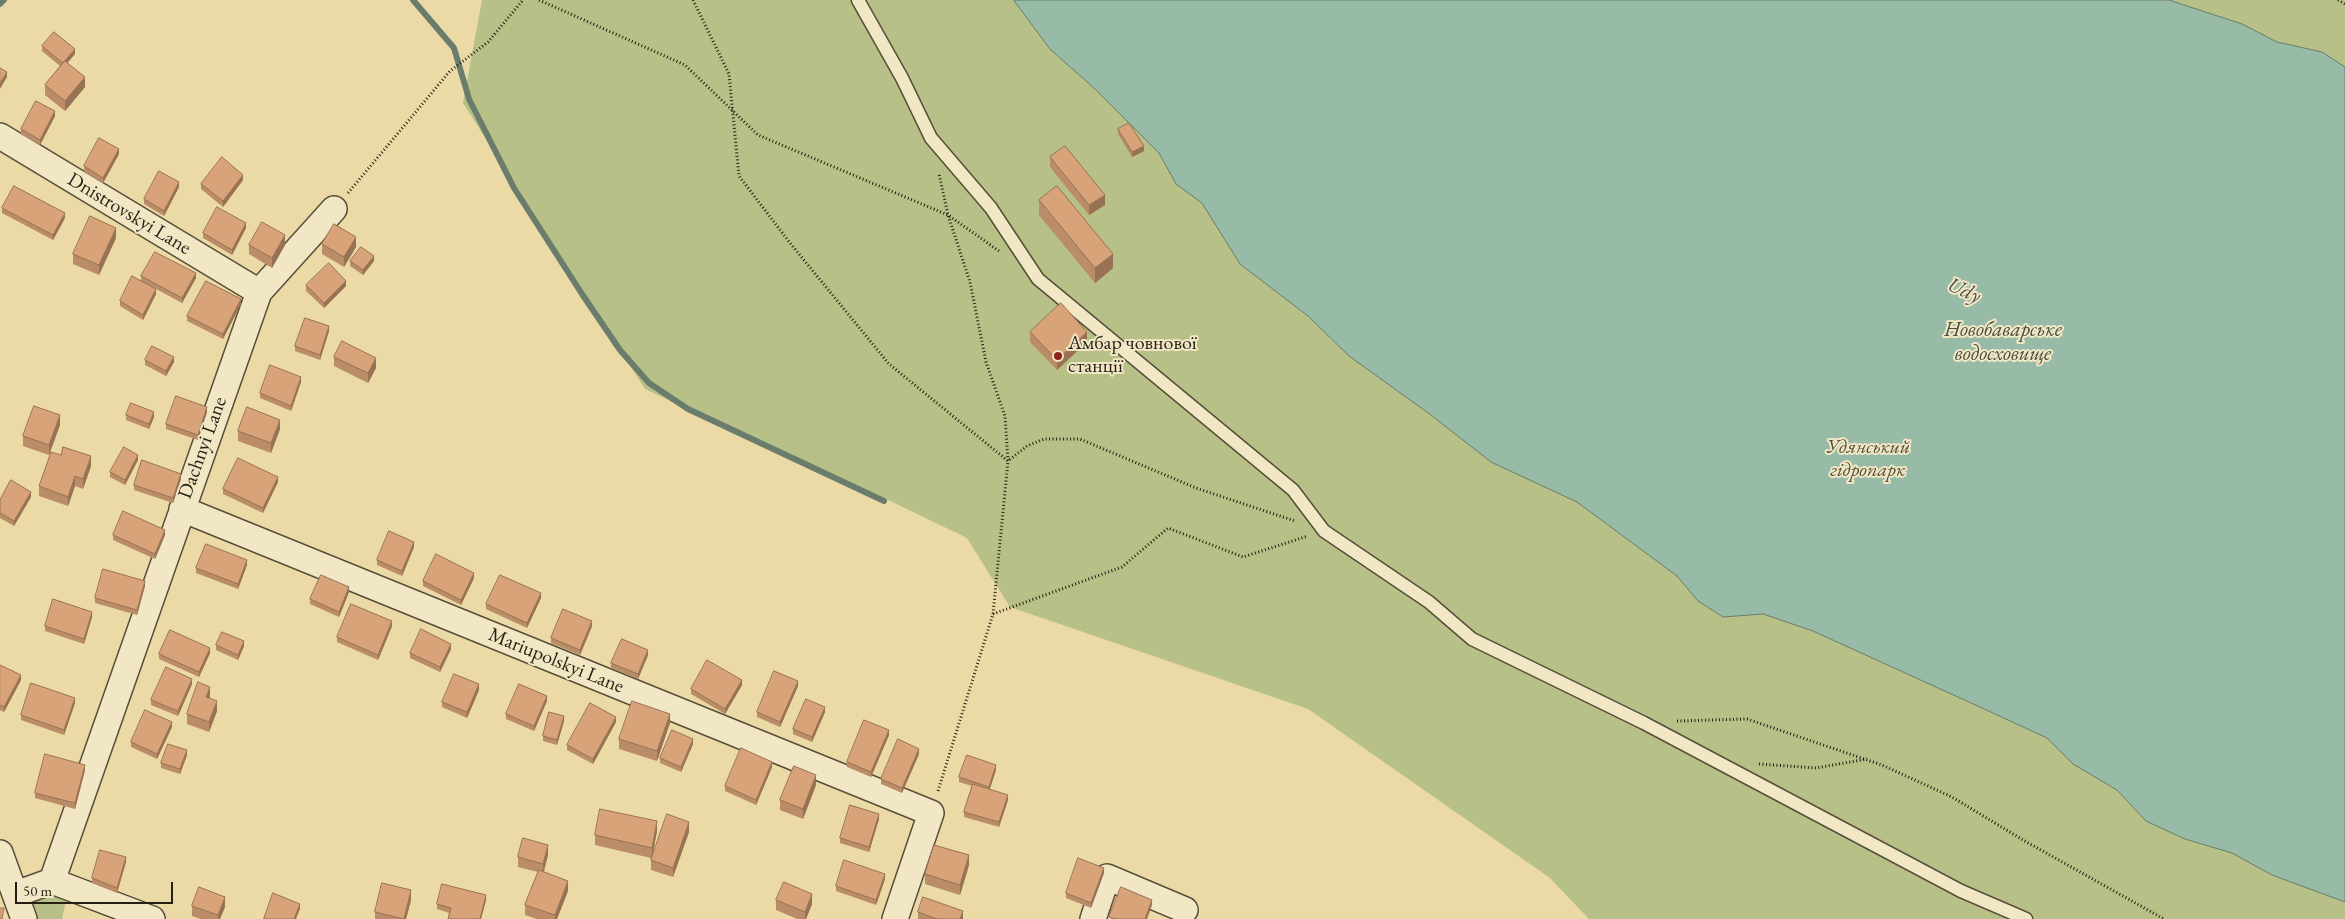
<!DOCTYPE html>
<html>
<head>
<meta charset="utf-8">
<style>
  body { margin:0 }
  #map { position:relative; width:2345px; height:919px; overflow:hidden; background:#ebdaa6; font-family:"EB Garamond",serif }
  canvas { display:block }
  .scale { position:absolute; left:15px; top:882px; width:158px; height:22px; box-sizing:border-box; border:2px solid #261f15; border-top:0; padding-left:6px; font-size:15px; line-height:18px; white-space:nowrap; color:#261f15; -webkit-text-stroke:4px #f2e7c5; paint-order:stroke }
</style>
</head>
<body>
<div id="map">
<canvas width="2345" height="919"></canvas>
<div class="scale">50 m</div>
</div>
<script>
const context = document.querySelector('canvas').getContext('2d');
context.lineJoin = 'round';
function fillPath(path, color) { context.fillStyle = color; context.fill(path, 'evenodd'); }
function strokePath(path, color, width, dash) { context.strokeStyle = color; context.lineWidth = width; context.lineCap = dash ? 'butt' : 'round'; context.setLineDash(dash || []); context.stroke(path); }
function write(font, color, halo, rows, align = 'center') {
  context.font = font + ' "EB Garamond",serif'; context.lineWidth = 4; context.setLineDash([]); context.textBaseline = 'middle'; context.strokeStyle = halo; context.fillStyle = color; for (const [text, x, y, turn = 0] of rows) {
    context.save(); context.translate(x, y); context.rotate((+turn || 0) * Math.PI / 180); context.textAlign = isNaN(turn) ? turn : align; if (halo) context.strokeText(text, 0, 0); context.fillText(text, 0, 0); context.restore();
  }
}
const green = new Path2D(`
  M 482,0 L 2345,0 L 2345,919 L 1589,919 L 1550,878 L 1308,709 L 1010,607 L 967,538 L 884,498 L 882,502 L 645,389 L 463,103 Z
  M 58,892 L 66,900 L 62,919 L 33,919 L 32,900 Z`);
const water = new Path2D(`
  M 1014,0 L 2169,0 L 2242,24 L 2277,42 L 2322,52 L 2345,67 L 2345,902 L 2272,875 L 2232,853 L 2185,839 L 2146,821 L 2117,790 L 2073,764 L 2047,738 L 1982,708 L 1813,631 L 1763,614 L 1723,617 L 1698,601 L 1677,576 L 1577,502 L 1491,462 L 1431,415 L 1349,356 L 1308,316 L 1240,264 L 1202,203 L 1176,184 L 1159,153 L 1095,89 L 1050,49 Z`);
const stream = new Path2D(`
  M 413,0 L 454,48 L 469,99 L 514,188 L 582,294 L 620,350 L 649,383 L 688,409 L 884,501
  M 0,4 L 4,0`);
const path = new Path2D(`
  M 539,0 L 685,65 L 758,135 L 948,215 L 999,251
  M 693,0 L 729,74 L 739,176 L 790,243 L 889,364 L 1008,461 L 1027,446 L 1044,439 L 1080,439 L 1196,488 L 1295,521
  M 2338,0 L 2345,4
  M 348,193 L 450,71 L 488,42 L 523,0
  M 993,614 L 1122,567 L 1168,528 L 1243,557 L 1308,536
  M 1677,721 L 1747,719 L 1882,765 L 1952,797 L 2023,840 L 2164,919
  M 1759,764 L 1816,768 L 1867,759
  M 938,791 L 993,614 L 1008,461 L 1005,416 L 986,362 L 970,282 L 948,215 L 939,174`);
const lane = new Path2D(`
  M 858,0 L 902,78 L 931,138 L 991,208 L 1038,279 L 1293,490 L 1324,531 L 1429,602 L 1472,639 L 1644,723 L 1961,891 L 2026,919`);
const street = new Path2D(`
  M 0,136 L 259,292
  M 182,509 L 931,813 L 895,919
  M 0,853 L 24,919
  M 52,881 L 259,292 L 334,209
  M 16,894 L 52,881 L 152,919
  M 1093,919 L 1107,877 L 1185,910`);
const wall = new Path2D(`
  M 42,46 L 75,54 L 67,63 L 85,87 L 65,111 L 45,95 L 45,85 L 60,66 L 42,51 Z
  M 55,116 L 40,145 L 21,134 L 21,129 Z
  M 1118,129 L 1144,151 L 1132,157 L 1118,134 Z
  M 119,154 L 103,183 L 84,172 L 84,166 Z
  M 1050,157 L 1105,205 L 1089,215 L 1050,167 Z
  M 243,180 L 223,207 L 201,189 L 201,184 Z
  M 179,187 L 164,216 L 144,204 L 144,199 Z
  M 1039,200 L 1113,268 L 1095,283 L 1039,215 Z
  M 2,208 L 65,218 L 53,240 L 2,213 Z
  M 246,228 L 232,255 L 203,238 L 203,233 Z
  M 116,238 L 99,275 L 73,264 L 73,254 Z
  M 322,244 L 356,247 L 344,267 L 322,254 Z
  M 249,245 L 285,245 L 272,268 L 249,254 Z
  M 350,261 L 374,261 L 363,275 L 350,266 Z
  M 141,276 L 196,278 L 182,303 L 147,284 L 156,294 L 143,320 L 120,306 L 120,301 L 141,281 Z
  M 306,285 L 346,286 L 324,308 L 306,291 Z
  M 241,304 L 223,339 L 187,321 L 187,316 Z
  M 329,331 L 320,360 L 295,351 L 295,346 Z
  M 1030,332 L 1087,342 L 1057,370 L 1030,342 Z
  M 334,357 L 376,368 L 368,383 L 334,366 Z
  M 145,360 L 174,362 L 166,376 L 145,365 Z
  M 301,382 L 291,411 L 260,398 L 260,393 Z
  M 207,412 L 198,440 L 166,429 L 166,424 Z
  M 126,415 L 154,417 L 149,429 L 126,420 Z
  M 60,425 L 49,455 L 23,446 L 23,436 Z
  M 280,429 L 271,453 L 238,441 L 238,431 Z
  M 61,455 L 91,466 L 83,489 L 75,486 L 68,506 L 39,496 L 39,486 Z
  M 138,460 L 125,485 L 110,477 L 110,472 Z
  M 181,479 L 173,503 L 134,490 L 134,485 Z
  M 278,482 L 263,513 L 223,494 L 223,489 Z
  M 31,497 L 14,526 L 0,518 L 0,500 Z
  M 113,535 L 165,535 L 155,559 L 113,540 Z
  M 414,547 L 402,576 L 377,565 L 377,560 Z
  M 247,565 L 238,589 L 196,573 L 196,568 Z
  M 474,578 L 461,605 L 423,586 L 423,581 Z
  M 145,586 L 137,615 L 95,603 L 95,598 Z
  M 349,592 L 339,617 L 310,604 L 310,599 Z
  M 541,598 L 527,628 L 486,609 L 486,604 Z
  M 92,617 L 84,644 L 45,631 L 45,626 Z
  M 392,626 L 378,660 L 337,642 L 337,637 Z
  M 592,626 L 580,655 L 551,643 L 551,638 Z
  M 216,645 L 244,646 L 238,660 L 216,650 Z
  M 451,649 L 440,672 L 410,658 L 410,653 Z
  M 210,653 L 199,677 L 159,659 L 159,654 Z
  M 648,655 L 638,679 L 611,668 L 611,663 Z
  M 0,665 L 21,680 L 4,712 L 0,710 Z
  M 192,684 L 178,716 L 151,705 L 151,700 Z
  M 742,685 L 725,714 L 691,694 L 691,689 Z
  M 798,686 L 780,727 L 757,717 L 757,712 Z
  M 479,690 L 467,718 L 442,707 L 442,702 Z
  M 210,697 L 209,698 L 217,711 L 209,732 L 187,724 L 187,714 Z
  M 547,701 L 534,731 L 506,719 L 506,714 Z
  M 75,703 L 64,735 L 21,720 L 21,715 Z
  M 825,712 L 812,742 L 793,734 L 793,729 Z
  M 564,721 L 557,745 L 543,741 L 543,736 Z
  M 616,722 L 593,764 L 567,750 L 567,745 Z
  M 670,723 L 657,761 L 619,749 L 619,739 Z
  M 172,727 L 157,759 L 131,747 L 131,742 Z
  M 889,735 L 871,777 L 847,767 L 847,762 Z
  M 693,744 L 681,772 L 660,763 L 660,758 Z
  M 919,754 L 902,793 L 881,784 L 881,779 Z
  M 187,755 L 180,774 L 161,768 L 161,763 Z
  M 772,767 L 756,805 L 725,791 L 725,786 Z
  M 85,770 L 75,809 L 35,798 L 35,793 Z
  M 996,770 L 989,789 L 1008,800 L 999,827 L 964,817 L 964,812 L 972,786 L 959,782 L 959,777 Z
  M 816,785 L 803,819 L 780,810 L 780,800 Z
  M 879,819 L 869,852 L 840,843 L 840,838 Z
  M 657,831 L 652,857 L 689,832 L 673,877 L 651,870 L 651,858 L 595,845 L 595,835 Z
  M 548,855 L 544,872 L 568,891 L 557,919 L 537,919 L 525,915 L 525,905 L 538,872 L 518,867 L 518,857 Z
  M 126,862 L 117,893 L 92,883 L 92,878 Z
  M 969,865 L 960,895 L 925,884 L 925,874 Z
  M 1104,873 L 1091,908 L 1066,898 L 1066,893 Z
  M 885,879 L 876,905 L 836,891 L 836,886 Z
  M 411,900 L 406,919 L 375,919 L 375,912 Z
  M 486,900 L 481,919 L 448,919 L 449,913 L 437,909 L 437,904 Z
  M 776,900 L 812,904 L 806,919 L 797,919 L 776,910 Z
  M 192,906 L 225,907 L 220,919 L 201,919 L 192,916 Z
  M 918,912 L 963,919 L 918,919 Z`);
const shadedWall = new Path2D(`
  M 75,49 L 75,54 L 63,68 L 63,63 Z
  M 7,72 L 7,77 L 0,89 L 0,83 Z
  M 85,77 L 85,87 L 65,111 L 65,101 Z
  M 55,111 L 55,116 L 40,145 L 40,140 Z
  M 1144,146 L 1144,151 L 1132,157 L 1132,152 Z
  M 119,149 L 119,154 L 103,183 L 103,178 Z
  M 243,175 L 243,180 L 223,207 L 223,201 Z
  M 179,182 L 179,187 L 164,216 L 164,211 Z
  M 1105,195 L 1105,205 L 1089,215 L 1089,205 Z
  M 65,213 L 65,218 L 53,240 L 53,235 Z
  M 246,223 L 246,228 L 232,255 L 232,250 Z
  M 116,228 L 116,238 L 99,275 L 99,265 Z
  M 285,235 L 285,245 L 272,268 L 272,258 Z
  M 356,237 L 356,247 L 344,267 L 344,257 Z
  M 1113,254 L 1113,268 L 1095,283 L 1095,268 Z
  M 374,256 L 374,261 L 363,275 L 363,270 Z
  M 196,273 L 196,278 L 182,303 L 182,298 Z
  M 346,281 L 346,286 L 324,308 L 324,303 Z
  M 156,289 L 156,294 L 143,320 L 143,315 Z
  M 241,299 L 241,304 L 223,339 L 223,334 Z
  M 329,326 L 329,331 L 320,360 L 320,355 Z
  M 1087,332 L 1087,342 L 1057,370 L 1057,360 Z
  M 174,357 L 174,362 L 166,376 L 166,371 Z
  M 376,358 L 376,368 L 368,383 L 368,373 Z
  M 301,377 L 301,382 L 291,411 L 291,406 Z
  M 207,407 L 207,412 L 198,440 L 198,435 Z
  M 154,412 L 154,417 L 149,429 L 149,424 Z
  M 60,415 L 60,425 L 49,455 L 49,445 Z
  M 280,420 L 280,429 L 271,453 L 271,443 Z
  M 138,455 L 138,460 L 125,485 L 125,480 Z
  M 91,456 L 91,466 L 83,489 L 83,479 Z
  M 181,474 L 181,479 L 173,503 L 173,498 Z
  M 75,476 L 75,486 L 68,506 L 68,497 Z
  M 278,477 L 278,482 L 263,513 L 263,508 Z
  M 31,492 L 31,497 L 14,526 L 14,521 Z
  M 165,530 L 165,535 L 155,559 L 155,554 Z
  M 414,542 L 414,547 L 402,576 L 402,571 Z
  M 247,560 L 247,565 L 238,589 L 238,584 Z
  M 474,573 L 474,578 L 461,605 L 461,600 Z
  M 145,581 L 145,586 L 137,615 L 137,610 Z
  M 349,587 L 349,592 L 339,617 L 339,612 Z
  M 541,593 L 541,598 L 527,628 L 527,623 Z
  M 92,612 L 92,617 L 84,644 L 84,639 Z
  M 392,621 L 392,626 L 378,660 L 378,655 Z
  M 592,621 L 592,626 L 580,655 L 580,650 Z
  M 244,641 L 244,646 L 238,660 L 238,655 Z
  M 451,644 L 451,649 L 440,672 L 440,667 Z
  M 210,648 L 210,653 L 199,677 L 199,672 Z
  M 648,650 L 648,655 L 638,679 L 638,674 Z
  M 21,675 L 21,680 L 4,712 L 4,707 Z
  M 192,679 L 192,684 L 178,716 L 178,711 Z
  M 742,680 L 742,685 L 725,714 L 725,709 Z
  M 798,681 L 798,686 L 780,727 L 780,722 Z
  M 479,684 L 479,690 L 467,718 L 467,712 Z
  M 210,687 L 210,697 L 206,707 L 206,697 Z
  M 547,696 L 547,701 L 534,731 L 534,726 Z
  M 75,698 L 75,703 L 64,735 L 64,730 Z
  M 217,701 L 217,711 L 209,732 L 209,722 Z
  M 825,707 L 825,712 L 812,742 L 812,737 Z
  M 670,714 L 670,723 L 657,761 L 657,751 Z
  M 564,716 L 564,721 L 557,745 L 557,740 Z
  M 616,717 L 616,722 L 593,764 L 593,759 Z
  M 172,722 L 172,727 L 157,759 L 157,754 Z
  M 889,730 L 889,735 L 871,777 L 871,772 Z
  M 693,739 L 693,744 L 681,772 L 681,767 Z
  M 919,749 L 919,754 L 902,793 L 902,788 Z
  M 187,750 L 187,755 L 180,774 L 180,769 Z
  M 772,762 L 772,767 L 756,805 L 756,800 Z
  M 85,765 L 85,770 L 75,809 L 75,803 Z
  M 996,765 L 996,770 L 989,792 L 989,787 Z
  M 816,775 L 816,785 L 803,819 L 803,809 Z
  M 1008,795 L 1008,800 L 999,827 L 999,822 Z
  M 879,814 L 879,819 L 869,852 L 869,847 Z
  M 657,821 L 657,831 L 652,858 L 652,848 Z
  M 689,822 L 689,832 L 673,877 L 673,868 Z
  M 548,845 L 548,855 L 543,874 L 543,864 Z
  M 969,855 L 969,865 L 960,895 L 960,885 Z
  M 126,857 L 126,862 L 117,893 L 117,888 Z
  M 1104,868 L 1104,873 L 1091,908 L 1091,903 Z
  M 885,874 L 885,879 L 876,905 L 876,900 Z
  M 568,881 L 568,891 L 557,919 L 555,919 L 555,915 Z
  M 411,890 L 411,900 L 406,919 L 404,919 Z
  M 812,894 L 812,904 L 806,919 L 805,919 L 805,912 Z
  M 486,895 L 486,900 L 481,919 L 480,919 Z
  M 225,897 L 225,907 L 220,919 L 218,919 L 218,915 Z
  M 1152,900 L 1152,905 L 1147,919 L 1145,919 Z
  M 300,904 L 300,909 L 296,919 L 294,919 Z
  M 963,911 L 963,919 L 960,919 Z`);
const building = new Path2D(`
  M 54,32 L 75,49 L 63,63 L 42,46 Z
  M 65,61 L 85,77 L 65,101 L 45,85 Z
  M 0,68 L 7,72 L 0,83 Z
  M 36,101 L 55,111 L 40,140 L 21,129 Z
  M 1129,123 L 1144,146 L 1132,152 L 1118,129 Z
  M 99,138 L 119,149 L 103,178 L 84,166 Z
  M 1065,146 L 1105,195 L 1089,205 L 1050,157 Z
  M 222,157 L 243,175 L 223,201 L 201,184 Z
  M 159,171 L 179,182 L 164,211 L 144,199 Z
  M 14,186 L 65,213 L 53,235 L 2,208 Z
  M 1057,186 L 1113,254 L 1095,268 L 1039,200 Z
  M 217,207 L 246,223 L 232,250 L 203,233 Z
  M 90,216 L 116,228 L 99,265 L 73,254 Z
  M 262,222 L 285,235 L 272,258 L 249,245 Z
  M 334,224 L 356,237 L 344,257 L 322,244 Z
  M 361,247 L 374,256 L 363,270 L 350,261 Z
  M 155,252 L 196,273 L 182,298 L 141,276 Z
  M 329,263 L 346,281 L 324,303 L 306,285 Z
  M 132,276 L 156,289 L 143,315 L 120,301 Z
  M 206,281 L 241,299 L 223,334 L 187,316 Z
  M 1061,303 L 1087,332 L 1057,360 L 1030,332 Z
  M 305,318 L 329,326 L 320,355 L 295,346 Z
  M 342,341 L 376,358 L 368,373 L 334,357 Z
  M 152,346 L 174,357 L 166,371 L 145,360 Z
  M 270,365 L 301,377 L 291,406 L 260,393 Z
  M 176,396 L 207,407 L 198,435 L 166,424 Z
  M 131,403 L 154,412 L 149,424 L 126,415 Z
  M 34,406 L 60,415 L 49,445 L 23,436 Z
  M 247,407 L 280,420 L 271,443 L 238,431 Z
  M 63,447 L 91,456 L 83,479 L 75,476 L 68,497 L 39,486 L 51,452 L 61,455 Z
  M 124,447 L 138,455 L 125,480 L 110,472 Z
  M 238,458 L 278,477 L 263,508 L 223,489 Z
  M 142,460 L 181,474 L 173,498 L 134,485 Z
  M 11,480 L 31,492 L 14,521 L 0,513 L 0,500 Z
  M 123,511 L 165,530 L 155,554 L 113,535 Z
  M 389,531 L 414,542 L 402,571 L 377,560 Z
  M 206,544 L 247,560 L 238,584 L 196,568 Z
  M 436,554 L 474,573 L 461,600 L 423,581 Z
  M 103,569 L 145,581 L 137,610 L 95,598 Z
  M 321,575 L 349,587 L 339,612 L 310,599 Z
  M 500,575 L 541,593 L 527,623 L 486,604 Z
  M 53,599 L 92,612 L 84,639 L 45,626 Z
  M 351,604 L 392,621 L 378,655 L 337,637 Z
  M 563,609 L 592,621 L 580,650 L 551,638 Z
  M 421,629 L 451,644 L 440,667 L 410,653 Z
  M 170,630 L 210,648 L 199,672 L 159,654 Z
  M 222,632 L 244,641 L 238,655 L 216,645 Z
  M 622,639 L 648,650 L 638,674 L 611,663 Z
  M 707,660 L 742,680 L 725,709 L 691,689 Z
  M 0,665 L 21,675 L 4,707 L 0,705 Z
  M 166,667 L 192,679 L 178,711 L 151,700 Z
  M 774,671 L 798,681 L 780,722 L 757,712 Z
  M 454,674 L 479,684 L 467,712 L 442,702 Z
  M 198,682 L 210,687 L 206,697 L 217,701 L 209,722 L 187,714 Z
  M 31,683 L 75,698 L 64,730 L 21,715 Z
  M 519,684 L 547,696 L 534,726 L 506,714 Z
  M 806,699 L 825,707 L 812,737 L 793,729 Z
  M 632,701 L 670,714 L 657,751 L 619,739 Z
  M 590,703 L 616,717 L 593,759 L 567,745 Z
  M 145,710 L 172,722 L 157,754 L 131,742 Z
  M 549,712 L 564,716 L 557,740 L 543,736 Z
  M 864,720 L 889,730 L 871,772 L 847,762 Z
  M 672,730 L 693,739 L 681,767 L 660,758 Z
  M 898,739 L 919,749 L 902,788 L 881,779 Z
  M 168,744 L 187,750 L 180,769 L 161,763 Z
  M 741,748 L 772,762 L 756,800 L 725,786 Z
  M 45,754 L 85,765 L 75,803 L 35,793 Z
  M 967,755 L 996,765 L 989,787 L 959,777 Z
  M 794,766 L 816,775 L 803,809 L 780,800 Z
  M 973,784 L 1008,795 L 999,822 L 964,812 Z
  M 850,805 L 879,814 L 869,847 L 840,838 Z
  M 600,809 L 657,821 L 652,848 L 595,835 Z
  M 667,814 L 689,822 L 673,868 L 651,860 Z
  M 523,838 L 548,845 L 543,864 L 518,857 Z
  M 934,845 L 969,855 L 960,885 L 925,874 Z
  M 100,850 L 126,857 L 117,888 L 92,878 Z
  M 1078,858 L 1104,868 L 1091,903 L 1066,893 Z
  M 844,860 L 885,874 L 876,900 L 836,886 Z
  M 539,870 L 568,881 L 555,915 L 525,905 Z
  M 784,882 L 812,894 L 805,912 L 776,900 Z
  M 382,883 L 411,890 L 404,919 L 375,912 Z
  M 442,884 L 486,895 L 480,919 L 448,919 L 451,908 L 437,904 Z
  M 199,887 L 225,897 L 218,915 L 192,906 Z
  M 1121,887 L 1152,900 L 1145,919 L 1115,919 L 1109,917 Z
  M 273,893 L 300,904 L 294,919 L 264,919 Z
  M 923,897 L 963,911 L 960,919 L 937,919 L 918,912 Z
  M 0,908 L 4,908 L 2,919 L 0,919 Z`);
const markers = [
  [1058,356,5,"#8f2418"]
];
const streetNames = [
  ["Dnistrovskyi Lane",129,214,31],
  ["Dachnyi Lane",203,448,-70],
  ["Mariupolskyi Lane",556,661,22]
];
const poiNames = [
  ["Амбар човнової",1068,344],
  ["станції",1068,367]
];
const parkNames = [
  ["Удянський",1868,448],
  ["гідропарк",1868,471]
];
const waterNames = [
  ["Udy",1964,291,24],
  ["Новобаварське",2003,330],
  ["водосховище",2003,354]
];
fillPath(green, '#b7c087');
fillPath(water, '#98bba7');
strokePath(water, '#6a7d6d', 1);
strokePath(stream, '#6a7d6d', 6);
strokePath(lane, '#574e39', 15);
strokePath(street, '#574e39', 28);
strokePath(path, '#261f15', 3, [1, 2.5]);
strokePath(lane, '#f2e7c5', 12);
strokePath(street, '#f2e7c5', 25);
fillPath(wall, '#ba8c67');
fillPath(shadedWall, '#977254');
fillPath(building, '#d8a378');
strokePath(building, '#977254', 1);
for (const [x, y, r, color] of markers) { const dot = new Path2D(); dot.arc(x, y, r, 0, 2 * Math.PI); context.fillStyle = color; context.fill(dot); strokePath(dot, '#f2e7c5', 2); }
write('20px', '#261f15', '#f2e7c5', streetNames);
write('20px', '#261f15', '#f2e7c5', poiNames, 'left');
write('italic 20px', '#524f37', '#f2e7c5', parkNames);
write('italic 21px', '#484e41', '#f2e7c5', waterNames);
</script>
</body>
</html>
